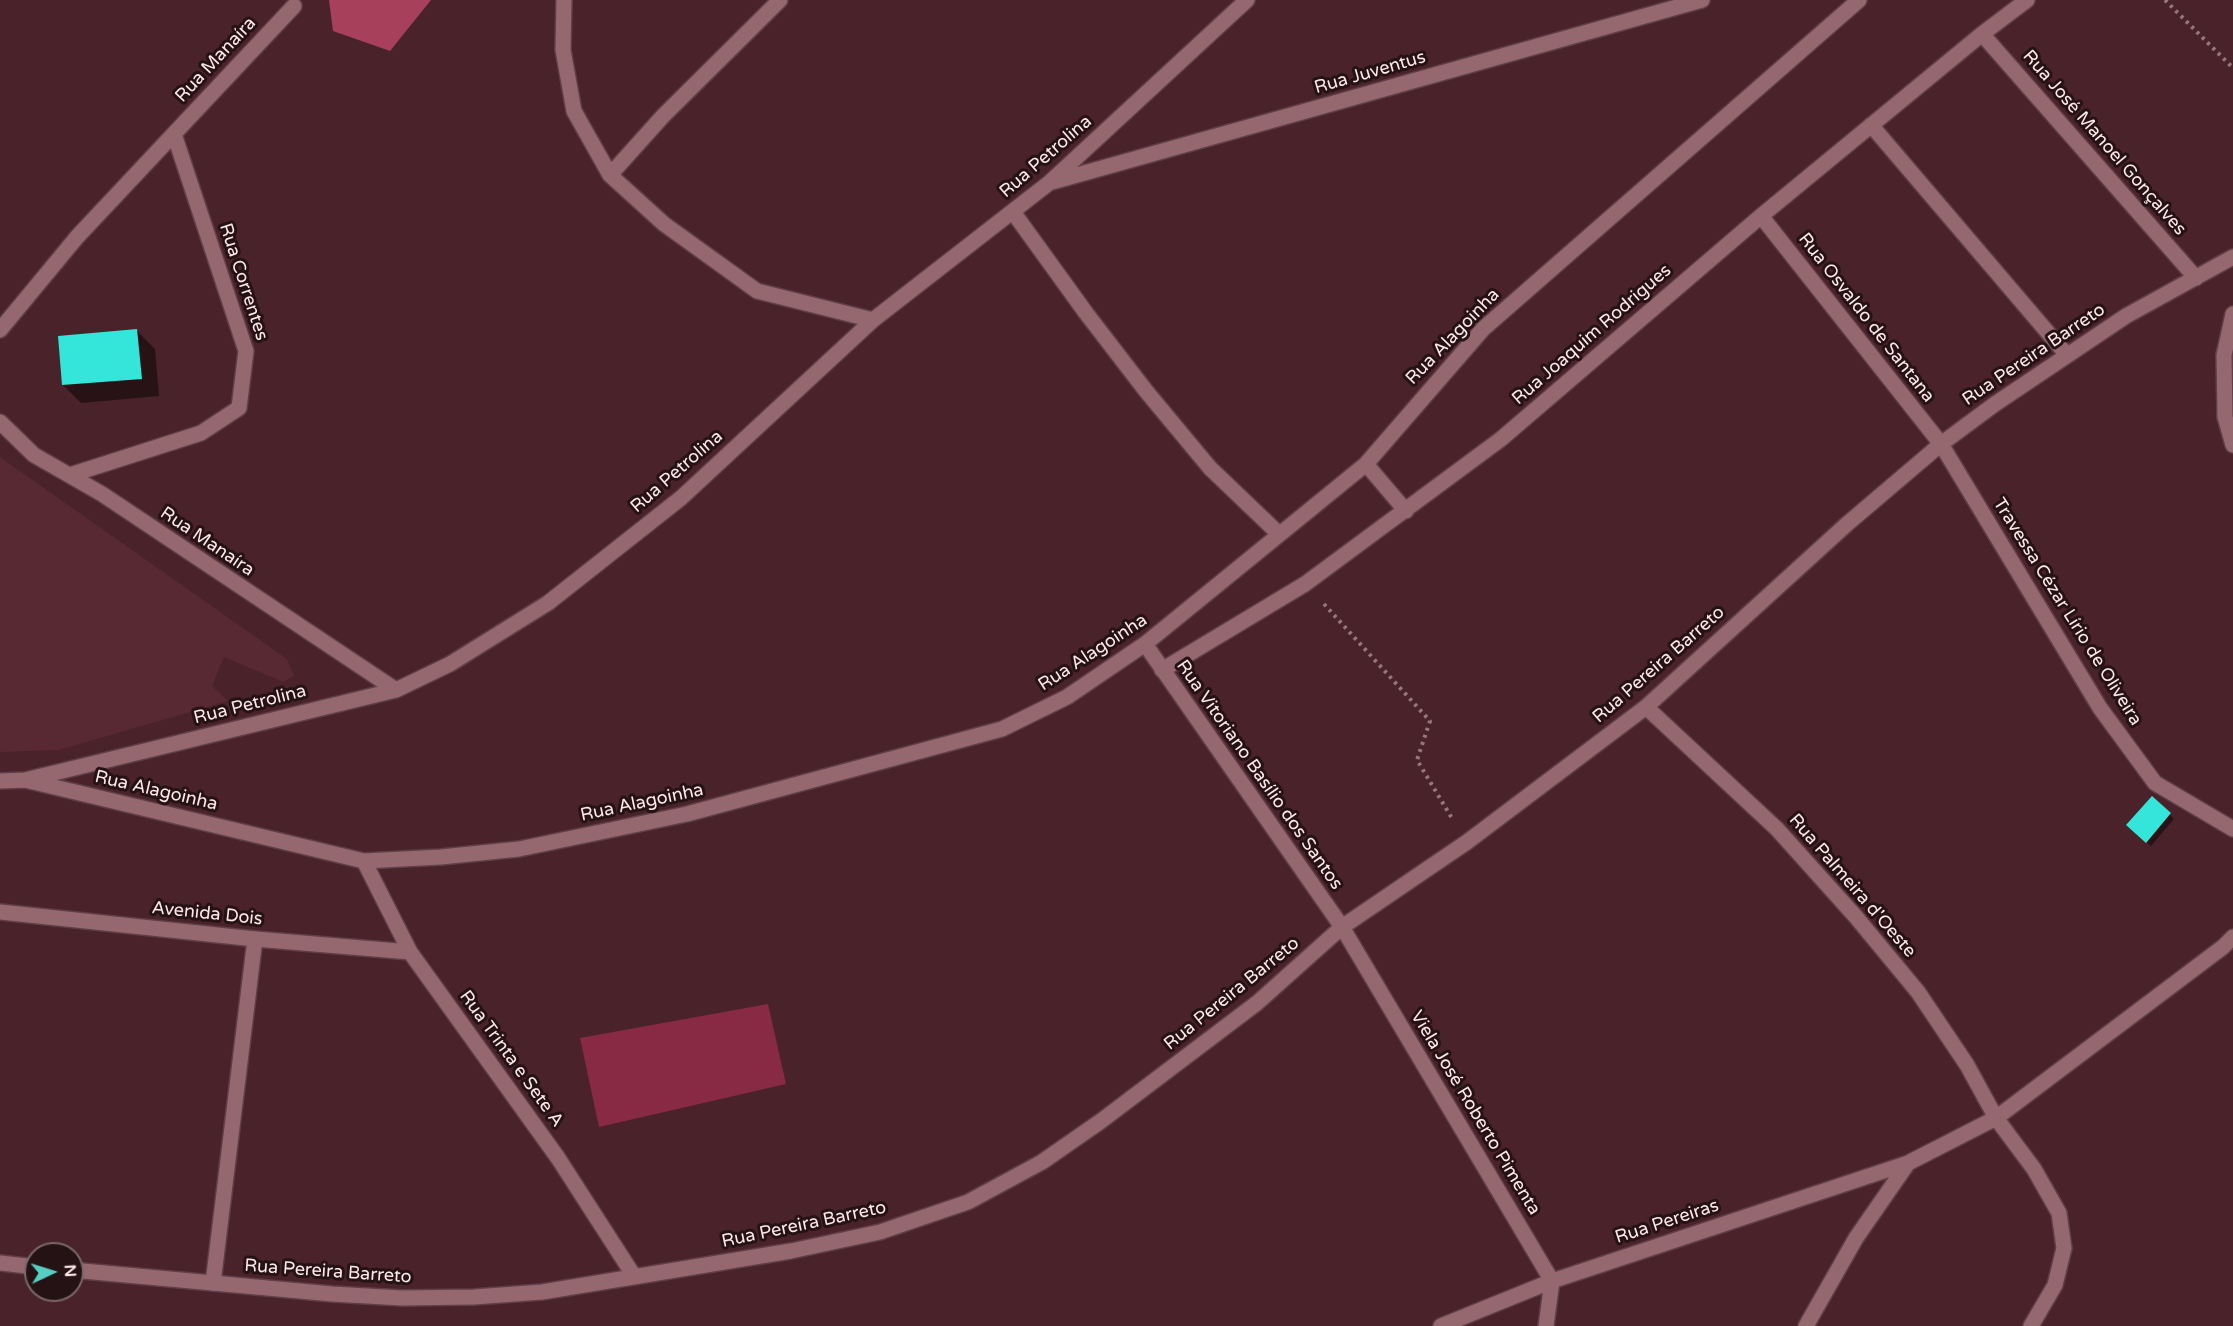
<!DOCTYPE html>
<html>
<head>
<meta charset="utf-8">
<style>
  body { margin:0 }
  #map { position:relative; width:2233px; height:1326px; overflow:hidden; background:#49222a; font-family:"Varela Round",sans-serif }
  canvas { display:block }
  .north { position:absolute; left:24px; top:1242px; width:60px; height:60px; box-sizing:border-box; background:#241215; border:2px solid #7b676a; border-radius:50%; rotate:86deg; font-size:16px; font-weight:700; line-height:24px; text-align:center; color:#fde7ea }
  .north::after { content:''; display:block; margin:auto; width:21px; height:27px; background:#56cec3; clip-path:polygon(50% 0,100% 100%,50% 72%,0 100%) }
</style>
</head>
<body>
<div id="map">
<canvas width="2233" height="1326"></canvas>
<div class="north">N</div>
</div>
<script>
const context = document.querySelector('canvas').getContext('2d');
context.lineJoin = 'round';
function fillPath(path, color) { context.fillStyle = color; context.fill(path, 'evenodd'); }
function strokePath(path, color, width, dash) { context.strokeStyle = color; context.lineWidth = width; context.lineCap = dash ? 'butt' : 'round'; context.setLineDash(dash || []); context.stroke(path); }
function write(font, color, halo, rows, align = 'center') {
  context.font = font + ' "Varela Round",sans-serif'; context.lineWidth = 6; context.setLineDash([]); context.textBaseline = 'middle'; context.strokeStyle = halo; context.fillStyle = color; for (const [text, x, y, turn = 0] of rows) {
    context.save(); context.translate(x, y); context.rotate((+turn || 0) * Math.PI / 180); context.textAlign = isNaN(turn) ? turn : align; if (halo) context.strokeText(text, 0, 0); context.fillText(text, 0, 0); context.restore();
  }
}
const built = new Path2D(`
  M 0,457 L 287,659 L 294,676 L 283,682 L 224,657 L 212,686 L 228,701 L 59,750 L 0,752 Z`);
const green = new Path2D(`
  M 768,1004 L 786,1084 L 599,1127 L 580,1038 Z`);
const forest = new Path2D(`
  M 329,0 L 431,0 L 390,51 L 333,31 Z`);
const shadow = new Path2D(`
  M 137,331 L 155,349 L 159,396 L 81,403 L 63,385 Z
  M 2152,798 L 2174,819 L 2151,846 L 2128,825 Z`);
const building = new Path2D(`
  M 137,329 L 142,379 L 62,385 L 58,336 Z
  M 2152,796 L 2171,813 L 2146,843 L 2126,825 Z`);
const path = new Path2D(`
  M 2165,0 L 2233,68
  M 1324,604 L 1430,721 L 1417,760 L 1453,820`);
const lane = new Path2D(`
  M 1013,212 L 1086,313 L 1146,391 L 1210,468 L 1279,534
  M 1941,444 L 2100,708 L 2155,783 L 2233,829
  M 213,1283 L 255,939`);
const street = new Path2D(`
  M 564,0 L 563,50 L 574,111 L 610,175 L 664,224 L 757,291 L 873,320
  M 1982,34 L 2196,278
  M 1871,125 L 2067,355
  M 610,175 L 663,116 L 780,0
  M 1052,182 L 1702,0
  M 1761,216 L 1941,444
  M 2233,314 L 2224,355 L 2225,417 L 2233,445
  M 0,330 L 77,237 L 294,6
  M 0,422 L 34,455 L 102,494 L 396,690
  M 1366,464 L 1406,511
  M 70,475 L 201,433 L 239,408 L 246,351 L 174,134
  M 1145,644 L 1342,927 L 1552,1281 L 1546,1326
  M 1162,670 L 1305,584 L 1501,439 L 1761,216 L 1982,34 L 2027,0
  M 1646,707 L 1777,829 L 1856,917 L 1918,992 L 1967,1065 L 1996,1118 L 2034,1169 L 2059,1213 L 2064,1248 L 2055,1285 L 2031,1326
  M 25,780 L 364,861 L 441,857 L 519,849 L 687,814 L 1002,729 L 1067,697 L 1145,644 L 1366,464 L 1483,329 L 1859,0
  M 0,781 L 25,780 L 396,690 L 450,664 L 548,603 L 681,498 L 873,320 L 1049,183 L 1247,0
  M 364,861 L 410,952 L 558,1158 L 634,1276
  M 0,912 L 255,939 L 410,952
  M 0,1263 L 36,1267
  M 72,1270 L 332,1294 L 402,1298 L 474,1297 L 542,1292 L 791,1251 L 880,1232 L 968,1202 L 1042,1162 L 1101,1121 L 1257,1003 L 1342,927 L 1467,842 L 1646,707 L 1847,524 L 1941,444 L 1995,404 L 2126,316 L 2233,257
  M 1441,1326 L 1552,1281 L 1908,1163
  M 1806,1326 L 1856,1238 L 1908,1163 L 1996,1118 L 2223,947 L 2233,937`);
const streetNames = [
  ["Rua Manaíra",216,60,-47],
  ["Rua Juventus",1370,73,-16],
  ["Rua José Manoel Gonçalves",2104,143,49],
  ["Rua Petrolina",1046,157,-41],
  ["Rua Correntes",243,282,72],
  ["Rua Osvaldo de Santana",1866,318,52],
  ["Rua Joaquim Rodrigues",1592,335,-41],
  ["Rua Alagoinha",1453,337,-46],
  ["Rua Pereira Barreto",2034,355,-34],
  ["Rua Petrolina",677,472,-41],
  ["Rua Manaíra",207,542,34],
  ["Travessa Cézar Lírio de Oliveira",2067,612,58],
  ["Rua Alagoinha",1093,653,-33],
  ["Rua Pereira Barreto",1659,665,-41],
  ["Rua Petrolina",250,705,-14],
  ["Rua Vitoriano Basílio dos Santos",1259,775,55],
  ["Rua Alagoinha",156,791,13],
  ["Rua Alagoinha",642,803,-12],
  ["Rua Palmeira d'Oeste",1852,886,49],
  ["Avenida Dois",207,914,6],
  ["Rua Pereira Barreto",1232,994,-39],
  ["Rua Trinta e Sete A",511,1059,54],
  ["Viela José Roberto Pimenta",1475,1113,59],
  ["Rua Pereiras",1667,1222,-18],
  ["Rua Pereira Barreto",804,1225,-12],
  ["Rua Pereira Barreto",328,1272,4]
];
fillPath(built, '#582933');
fillPath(green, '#882a44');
fillPath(forest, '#a7405b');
fillPath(shadow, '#0007');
fillPath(building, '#34e6d9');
strokePath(lane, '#5f3e47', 18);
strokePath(street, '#5f3e47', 18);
strokePath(path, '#97777d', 4, [3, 4.5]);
strokePath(lane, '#95676f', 15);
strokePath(street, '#95676f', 15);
write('18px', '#fde7ea', '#241215', streetNames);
</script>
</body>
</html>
